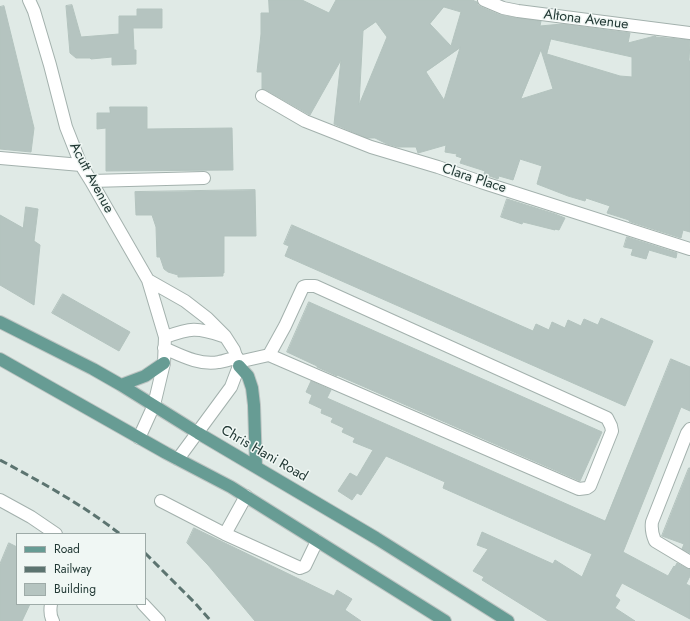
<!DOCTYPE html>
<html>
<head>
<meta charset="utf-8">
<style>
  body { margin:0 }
  #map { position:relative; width:690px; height:621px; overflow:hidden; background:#e0eae6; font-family:Jost,sans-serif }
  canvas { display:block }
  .legend { position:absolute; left:16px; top:533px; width:130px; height:72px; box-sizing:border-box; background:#f0f7f4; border:1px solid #9eaba8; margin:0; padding:5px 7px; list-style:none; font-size:12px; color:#223935 }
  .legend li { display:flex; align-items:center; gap:8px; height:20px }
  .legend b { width:20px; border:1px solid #9eaba8 }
</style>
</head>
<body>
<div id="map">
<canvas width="690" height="621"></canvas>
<ul class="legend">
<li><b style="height:5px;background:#679c94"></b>Road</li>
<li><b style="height:5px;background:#5c7470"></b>Railway</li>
<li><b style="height:11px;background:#b5c4c0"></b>Building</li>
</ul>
</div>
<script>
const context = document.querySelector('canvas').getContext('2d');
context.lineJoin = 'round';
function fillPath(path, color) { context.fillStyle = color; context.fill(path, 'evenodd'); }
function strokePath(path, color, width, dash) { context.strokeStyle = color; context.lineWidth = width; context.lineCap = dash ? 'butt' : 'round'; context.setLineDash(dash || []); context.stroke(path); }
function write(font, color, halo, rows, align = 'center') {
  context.font = font + ' Jost,sans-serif'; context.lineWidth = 3; context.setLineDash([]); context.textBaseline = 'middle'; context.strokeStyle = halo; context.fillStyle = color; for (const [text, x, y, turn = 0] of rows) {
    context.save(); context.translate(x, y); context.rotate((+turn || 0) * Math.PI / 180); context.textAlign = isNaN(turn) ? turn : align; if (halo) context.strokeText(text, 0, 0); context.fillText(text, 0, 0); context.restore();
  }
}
const building = new Path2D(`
  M 269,0 L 302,0 L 329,13 L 336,0 L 472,0 L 477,2 L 478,5 L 481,7 L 500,15 L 517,18 L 541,21 L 540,26 L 562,24 L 630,33 L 628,43 L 655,36 L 656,37 L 690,40 L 689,61 L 690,61 L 690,232 L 683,230 L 681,238 L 631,222 L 629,221 L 629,220 L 607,213 L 610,206 L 586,198 L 585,201 L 568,196 L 537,184 L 542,166 L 520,159 L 513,180 L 499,176 L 498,179 L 484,174 L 485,171 L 460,163 L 462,158 L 456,156 L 457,154 L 445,152 L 446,145 L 418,153 L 416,147 L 398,147 L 387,144 L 375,138 L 367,138 L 334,124 L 341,60 L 310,115 L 308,114 L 266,90 L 262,89 L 262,72 L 257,72 L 261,34 L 261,13 L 269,13 ZM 444,7 L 461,12 L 451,46 L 430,24 ZM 376,22 L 387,37 L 359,105 L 363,31 ZM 551,39 L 632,57 L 632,77 L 620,76 L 547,54 ZM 460,48 L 444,100 L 426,72 ZM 541,50 L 553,89 L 521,99 Z
  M 72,5 L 81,37 L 119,34 L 119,16 L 137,16 L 137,9 L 162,9 L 162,28 L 133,28 L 134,50 L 136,50 L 136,64 L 112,65 L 112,57 L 91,59 L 90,58 L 76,58 L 70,53 L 66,6 Z
  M 4,6 L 34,128 L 31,152 L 0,149 L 0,7 Z
  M 110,107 L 147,107 L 147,129 L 232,128 L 233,170 L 106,171 L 106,128 L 97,129 L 97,113 L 110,113 Z
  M 255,190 L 256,236 L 224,236 L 224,273 L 223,273 L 223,276 L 178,277 L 178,275 L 168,272 L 164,269 L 160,257 L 157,257 L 156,227 L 152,215 L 136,215 L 135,192 Z
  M 507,199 L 555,214 L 565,218 L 559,230 L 555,229 L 555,230 L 523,222 L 522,224 L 501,217 Z
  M 26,207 L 38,209 L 34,241 L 40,245 L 34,305 L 0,285 L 0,215 L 23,228 Z
  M 292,225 L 533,331 L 536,324 L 549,330 L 552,322 L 565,328 L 568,320 L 581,326 L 584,319 L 598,325 L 601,318 L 653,341 L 625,406 L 285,256 L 289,246 L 284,244 Z
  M 627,237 L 677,253 L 676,258 L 649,250 L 646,259 L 631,255 L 633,249 L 624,247 Z
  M 63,294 L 130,332 L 119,351 L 52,313 Z
  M 309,302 L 602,432 L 580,481 L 337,375 L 337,376 L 317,367 L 317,366 L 287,352 Z
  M 671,359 L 690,367 L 690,411 L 681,407 L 623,552 L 668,576 L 674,566 L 675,567 L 677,563 L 686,568 L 690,569 L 690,576 L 686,584 L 690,586 L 690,619 L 622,583 L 615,596 L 620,600 L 615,608 L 635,621 L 548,621 L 482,580 L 484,577 L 473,571 L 488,549 L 477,545 L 482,532 L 553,564 L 555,560 L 582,577 L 592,554 L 443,488 L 445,482 L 386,456 L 361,495 L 357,493 L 352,500 L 338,491 L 350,473 L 357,477 L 373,450 L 353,442 L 355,438 L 342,432 L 344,428 L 331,422 L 333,418 L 321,413 L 322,409 L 309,403 L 312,395 L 306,392 L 311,381 L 331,390 L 327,398 L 605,521 Z
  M 689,468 L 690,468 L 690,553 L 682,549 L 684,544 L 662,536 Z
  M 194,528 L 334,596 L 337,590 L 352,599 L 345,610 L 361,621 L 255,621 L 208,565 L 187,543 Z
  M 9,543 L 17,547 L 17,604 L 30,604 L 22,621 L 0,621 L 0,564 Z`);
const minor = new Path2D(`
  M 29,0 L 34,11 L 50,65 L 66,127 L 81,165 L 91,181 L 148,280 L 165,337 L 164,363 L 154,405 L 139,438
  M 484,0 L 503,8 L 518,11 L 690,33
  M 262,96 L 305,121 L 371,147 L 438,167 L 481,182 L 690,249
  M 0,158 L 81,165
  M 91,181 L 204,178
  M 148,280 L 185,301 L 207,318 L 225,336 L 234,350 L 239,366 L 231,387 L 178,459
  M 165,337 C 191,328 196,327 223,336
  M 164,348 C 180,355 200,366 219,362 C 225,361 231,359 237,357
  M 238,362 L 269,355 L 579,489 L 587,488 L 590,486 L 612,431 L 611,426 L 607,418 L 315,286 L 306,286 L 303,287 L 285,326 L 269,355
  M 690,429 L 687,433 L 652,522 C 651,529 652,534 655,541 L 690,562
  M 246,496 L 225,534 L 300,568 L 305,566 L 317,541
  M 0,500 L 31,517 L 56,534
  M 161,501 L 225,534
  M 51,604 C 50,610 50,616 53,621
  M 143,604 L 159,621`);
const major = new Path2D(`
  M 0,322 L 93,369 L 121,385 L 198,433 L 376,538 L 508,621
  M 0,359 L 166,453 L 231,487 L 445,621
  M 239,366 L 248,376 L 252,388 L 254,405 L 256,467
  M 121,385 L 145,376 L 164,363`);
const rail = new Path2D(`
  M 0,460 C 41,482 83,505 120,534
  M 145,553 L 195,603 L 211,621`);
const streetNames = [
  ["Altona Avenue",586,20,7],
  ["Acutt Avenue",91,178,62],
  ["Clara Place",474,179,18],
  ["Chris Hani Road",264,454,30]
];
fillPath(building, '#b5c4c0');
strokePath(building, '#b3c3be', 1);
strokePath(minor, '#a3b1ad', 14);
strokePath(major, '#bdc4c2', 14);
strokePath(minor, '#fff', 12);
strokePath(major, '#679c94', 12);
strokePath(rail, '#5c7470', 3, [8, 4]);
write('14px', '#223935', '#f0f7f4', streetNames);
</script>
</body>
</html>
